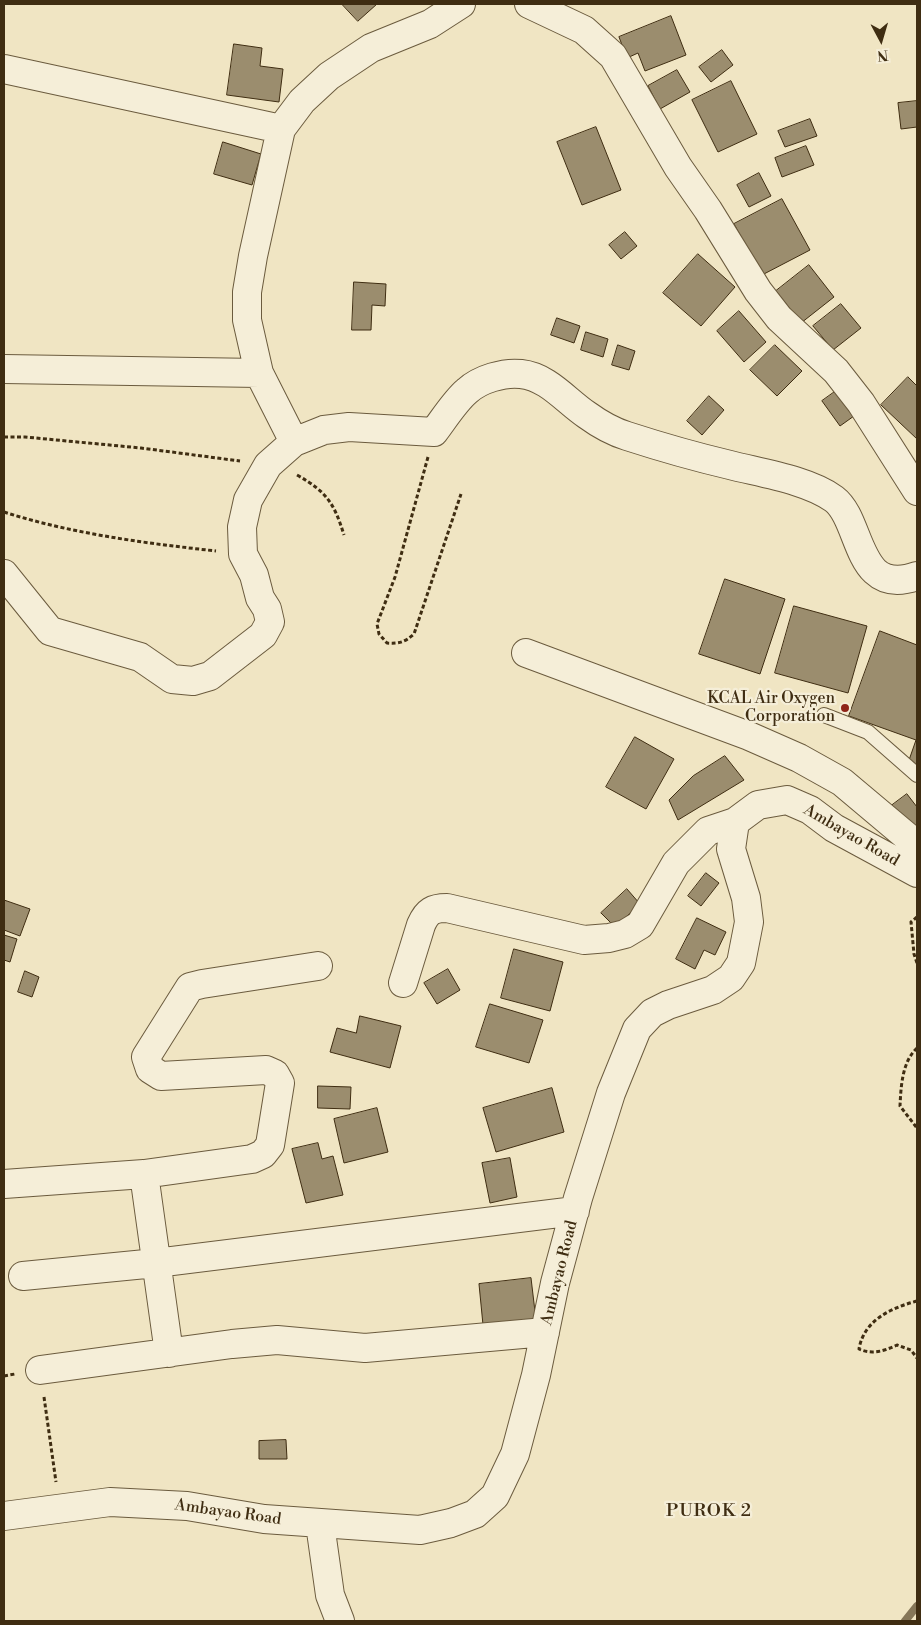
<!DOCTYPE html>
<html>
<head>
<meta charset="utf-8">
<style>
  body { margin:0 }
  #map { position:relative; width:921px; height:1625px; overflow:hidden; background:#f0e5c3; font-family:"Libre Bodoni",serif }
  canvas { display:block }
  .frame { position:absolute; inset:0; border:5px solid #3f2d12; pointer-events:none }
  .north { position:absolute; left:856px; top:15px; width:50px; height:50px; -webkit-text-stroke:4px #f5eed8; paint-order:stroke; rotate:174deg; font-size:14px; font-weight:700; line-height:20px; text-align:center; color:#3f2d12 }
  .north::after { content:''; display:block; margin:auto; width:18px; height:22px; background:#3f2d12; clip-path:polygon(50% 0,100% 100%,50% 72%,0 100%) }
</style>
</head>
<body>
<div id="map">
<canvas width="921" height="1625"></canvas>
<div class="frame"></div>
<div class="north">N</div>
</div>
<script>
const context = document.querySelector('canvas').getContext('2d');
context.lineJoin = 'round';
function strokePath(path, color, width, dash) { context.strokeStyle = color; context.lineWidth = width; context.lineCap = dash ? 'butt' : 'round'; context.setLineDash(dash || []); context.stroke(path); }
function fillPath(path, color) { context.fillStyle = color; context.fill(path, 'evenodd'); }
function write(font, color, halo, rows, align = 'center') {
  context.font = font + ' "Libre Bodoni",serif'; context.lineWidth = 4.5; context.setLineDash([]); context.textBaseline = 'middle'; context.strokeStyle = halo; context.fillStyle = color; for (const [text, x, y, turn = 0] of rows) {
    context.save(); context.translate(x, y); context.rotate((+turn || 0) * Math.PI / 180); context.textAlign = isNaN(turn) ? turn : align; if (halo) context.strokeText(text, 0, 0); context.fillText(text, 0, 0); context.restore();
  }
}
const stream = new Path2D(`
  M 905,1621 L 917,1606`);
const building = new Path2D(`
  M 342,4 L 377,4 L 358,21 Z
  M 671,16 L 686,55 L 645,71 L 638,53 L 627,58 L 619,37 Z
  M 234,44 L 262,48 L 260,66 L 283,69 L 279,102 L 227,95 Z
  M 722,50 L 733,65 L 711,82 L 699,67 Z
  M 677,70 L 690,92 L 660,109 L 648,86 Z
  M 731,81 L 757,134 L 718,152 L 692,100 Z
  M 917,101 L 917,127 L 901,129 L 898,103 Z
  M 810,119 L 817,136 L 785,147 L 778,131 Z
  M 596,127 L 621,190 L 582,205 L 557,142 Z
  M 223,142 L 261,154 L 252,185 L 214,174 Z
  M 806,146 L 814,165 L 782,177 L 775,158 Z
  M 759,173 L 771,196 L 749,207 L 737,185 Z
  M 782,199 L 810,250 L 762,275 L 734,224 Z
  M 625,232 L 637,246 L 621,259 L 609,245 Z
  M 698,254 L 735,287 L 701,326 L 663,293 Z
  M 809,265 L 834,297 L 801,323 L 776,291 Z
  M 354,282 L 386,284 L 385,306 L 372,305 L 371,330 L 352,330 Z
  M 841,304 L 861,328 L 833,350 L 813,326 Z
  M 739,311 L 766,342 L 744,362 L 717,331 Z
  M 557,318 L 580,326 L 574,343 L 551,335 Z
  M 586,332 L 608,339 L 603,357 L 581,350 Z
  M 618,345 L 635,351 L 629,370 L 612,365 Z
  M 775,345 L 802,371 L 777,396 L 750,370 Z
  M 908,377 L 917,386 L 917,439 L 881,405 Z
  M 836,391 L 854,416 L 840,426 L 822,401 Z
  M 709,396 L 724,410 L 702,435 L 687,421 Z
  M 725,579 L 785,599 L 760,674 L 699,654 Z
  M 794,606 L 867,626 L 848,693 L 775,673 Z
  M 880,631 L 917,645 L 917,767 L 908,763 L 916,740 L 849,716 Z
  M 635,737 L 674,759 L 646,809 L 606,787 Z
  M 725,756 L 744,780 L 678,820 L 669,800 L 693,776 Z
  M 907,794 L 917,807 L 917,840 L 891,806 Z
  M 706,873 L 719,883 L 701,906 L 688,896 Z
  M 627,889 L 640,904 L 615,927 L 601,913 Z
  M 4,900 L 30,909 L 20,936 L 4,930 Z
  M 697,918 L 726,932 L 715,955 L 704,950 L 695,969 L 676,959 Z
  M 4,935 L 17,939 L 10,962 L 4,960 Z
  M 514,949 L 563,962 L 550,1011 L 501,998 Z
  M 448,969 L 460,990 L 437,1004 L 424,983 Z
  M 25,971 L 39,977 L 32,997 L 18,992 Z
  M 490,1004 L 543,1020 L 529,1063 L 476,1047 Z
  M 360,1016 L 401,1026 L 390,1068 L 330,1052 L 337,1028 L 356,1033 Z
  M 318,1086 L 351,1087 L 350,1109 L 318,1108 Z
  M 552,1088 L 564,1132 L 496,1152 L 483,1108 Z
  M 377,1108 L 388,1152 L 344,1163 L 334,1119 Z
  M 318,1143 L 322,1159 L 333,1156 L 343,1195 L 306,1203 L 292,1149 Z
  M 510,1158 L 517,1197 L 490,1203 L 482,1163 Z
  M 531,1278 L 536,1320 L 483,1325 L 479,1284 Z
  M 286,1440 L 287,1459 L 259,1459 L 259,1441 Z`);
const path = new Path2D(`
  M 4,437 L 25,437 L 141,448 L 240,461
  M 428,457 L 395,577 L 377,624 L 379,634 L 387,643 C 399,644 405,642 414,634 L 461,494
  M 297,475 C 327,492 334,503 344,535
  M 4,512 C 73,534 144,543 216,551
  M 917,917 L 911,922 L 914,954 L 917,963
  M 917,1048 C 902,1062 901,1086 900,1106 L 917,1128
  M 917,1301 C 891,1308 864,1320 859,1349 C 872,1355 884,1351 897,1345 L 911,1350 L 917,1358
  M 4,1376 L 15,1374
  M 44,1397 L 56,1482`);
const service = new Path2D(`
  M 824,715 L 868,732 L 917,775`);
const minor = new Path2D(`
  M 529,4 L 584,30 L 613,56 L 678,167 L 708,210 L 758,291 L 779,318 L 836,371 L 861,403 L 917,491
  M 4,69 L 281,129
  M 4,369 L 259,373
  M 294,442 L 259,373 L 247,320 L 247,292 L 253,256 L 281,129 L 302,101 L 329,76 L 371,48 L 430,24 L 461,4
  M 4,574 L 50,631 L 140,657 L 172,679 L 193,681 L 210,676 L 263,635 L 270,622 L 267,609 L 260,598 L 254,575 L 243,554 L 242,527 L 248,500 L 268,465 L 294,442 L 324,430 L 349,427 L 434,432 C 444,419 455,401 467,391 C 480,379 504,372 521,374 C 548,377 565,400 587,415 C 598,423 614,432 627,436 C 661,447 696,457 730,465 C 761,473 808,480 834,499 C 863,521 855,598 917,576
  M 526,653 L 749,736 L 799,758 L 842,782 L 917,845
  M 403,983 L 421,925 C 427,911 433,908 447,908 L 584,940 L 609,938 L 625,934 L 640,925 L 676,863 L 708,831 L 735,822
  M 144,1174 L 169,1353
  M 4,1184 L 144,1174 L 252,1159 L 263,1154 L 270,1145 L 280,1083 L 275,1074 L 266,1070 L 161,1076 L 150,1069 L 146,1057 L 190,987 L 202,984 L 318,966
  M 23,1276 L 156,1263 L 575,1211
  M 40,1370 L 232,1344 L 277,1340 L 365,1348 L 545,1332
  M 4,1516 L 110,1502 L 187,1506 L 264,1519 L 420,1530 L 451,1523 L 475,1514 L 495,1496 L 515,1454 L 536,1375 L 555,1283 L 578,1198 L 611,1093 L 637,1029 L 652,1013 L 668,1005 L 713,990 L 731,978 L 741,963 L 749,922 L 746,898 L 731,849 L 735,822 L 758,805 L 787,800 L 810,810 L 834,828 L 917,873
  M 320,1524 L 330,1595 L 340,1621`);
const markers = [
  [845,708,5,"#8f2418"]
];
const poiNames = [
  ["KCAL Air Oxygen",835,699],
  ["Corporation",835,717]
];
const streetNames = [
  ["Ambayao Road",851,836,30],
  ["Ambayao Road",560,1273,-76],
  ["Ambayao Road",228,1513,8]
];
const neighbourhoodNames = [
  ["PUROK 2",709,1512]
];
strokePath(stream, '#857658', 8);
fillPath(building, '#9b8d6e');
strokePath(building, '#3f2d12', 1);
strokePath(service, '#6b5b3e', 16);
strokePath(minor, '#6b5b3e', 30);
strokePath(path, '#3f2d12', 3, [4, 2.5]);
strokePath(service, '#f5eed8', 14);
strokePath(minor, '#f5eed8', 28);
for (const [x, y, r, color] of markers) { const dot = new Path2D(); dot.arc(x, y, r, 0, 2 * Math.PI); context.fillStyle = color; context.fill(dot); strokePath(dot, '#f5eed8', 2); }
write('16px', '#3f2d12', '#f5eed8', poiNames, 'right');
write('16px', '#3f2d12', '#f5eed8', streetNames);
context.letterSpacing = '1px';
write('18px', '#3f2d12', '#f5eed8', neighbourhoodNames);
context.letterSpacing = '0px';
</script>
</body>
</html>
